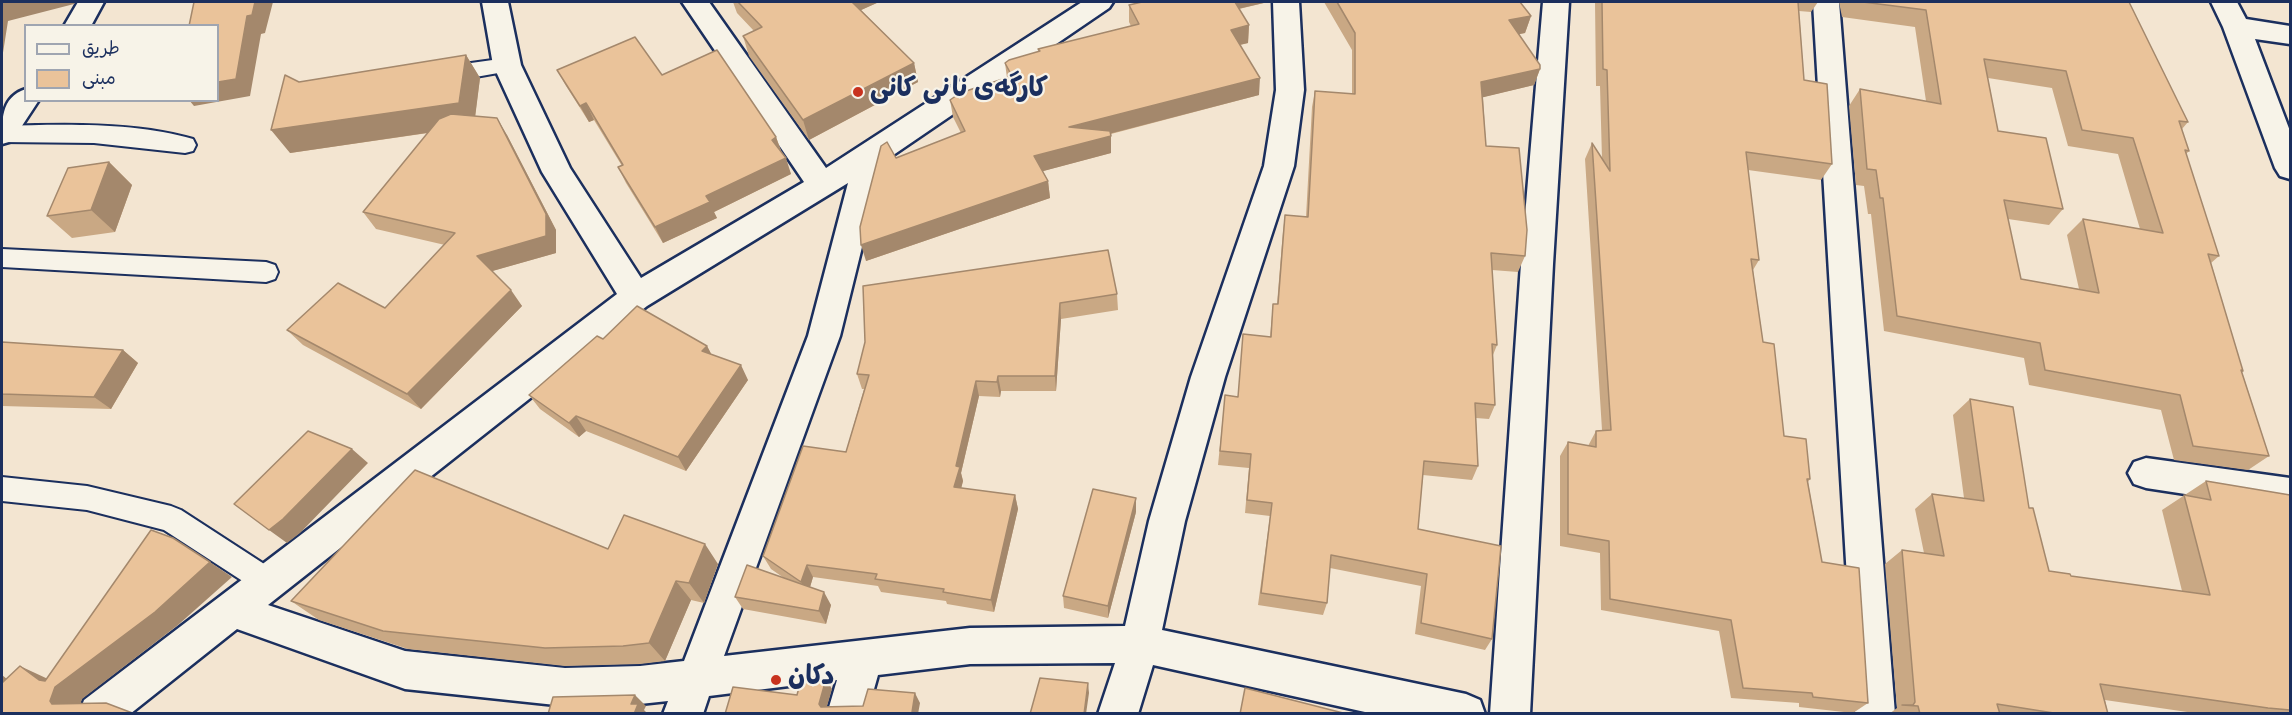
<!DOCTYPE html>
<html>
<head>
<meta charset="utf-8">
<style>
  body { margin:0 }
  #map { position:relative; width:2292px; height:715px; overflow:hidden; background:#f3e5d1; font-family:"Indie Flower","Playpen Sans Arabic",sans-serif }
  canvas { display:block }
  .frame { position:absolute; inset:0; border:3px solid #1b2f5e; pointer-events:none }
  .legend { position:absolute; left:24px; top:24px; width:195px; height:78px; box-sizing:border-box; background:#f7f3e8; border:2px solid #9fa5b1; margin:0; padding:8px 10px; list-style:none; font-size:18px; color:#1b2f5e }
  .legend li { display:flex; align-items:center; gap:12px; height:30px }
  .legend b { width:30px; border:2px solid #9fa5b1 }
</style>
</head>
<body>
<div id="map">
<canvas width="2292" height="715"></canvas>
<div class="frame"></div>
<ul class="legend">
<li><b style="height:8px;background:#f7f3e8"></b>طريق</li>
<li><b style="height:16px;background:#eac39a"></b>مبنى</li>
</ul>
</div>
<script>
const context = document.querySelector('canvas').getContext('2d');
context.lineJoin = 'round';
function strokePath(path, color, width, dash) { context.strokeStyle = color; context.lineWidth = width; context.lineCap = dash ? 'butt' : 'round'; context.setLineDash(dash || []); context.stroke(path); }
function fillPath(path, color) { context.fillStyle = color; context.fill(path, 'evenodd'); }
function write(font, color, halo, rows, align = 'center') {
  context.font = font + ' "Indie Flower","Playpen Sans Arabic",sans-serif'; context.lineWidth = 4.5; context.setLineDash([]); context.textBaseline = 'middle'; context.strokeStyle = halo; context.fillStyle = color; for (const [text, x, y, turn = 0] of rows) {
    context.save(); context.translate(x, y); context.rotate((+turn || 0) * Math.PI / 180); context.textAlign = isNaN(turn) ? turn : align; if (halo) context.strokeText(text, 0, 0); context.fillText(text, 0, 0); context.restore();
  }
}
const lane = new Path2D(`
  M 507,58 L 515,60 L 518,65 L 515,70 L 442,83 L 434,80 L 431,75 L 434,70 L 442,67 Z
  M 2,126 C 60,124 137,122 193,139 L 196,145 L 193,151 L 185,153 L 94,143 L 2,142 Z
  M 2,249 L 266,262 L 275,265 L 278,272 L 275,279 L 266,282 L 2,267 Z
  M 2,477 L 87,486 L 171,506 L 181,510 L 278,573 L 282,582 L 278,591 L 268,595 L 258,591 L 164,530 L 87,510 L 2,501 Z`);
const street = new Path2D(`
  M 78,2 L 104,2 L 91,26 L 64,26 Z
  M 482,2 L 508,2 L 521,65 L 570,168 L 641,278 L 804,182 L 682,2 L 709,2 L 826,168 L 1082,2 L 1113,2 L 1109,8 L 883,162 L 840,336 L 724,656 L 970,628 L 1125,626 L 1149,521 L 1191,377 L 1264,166 L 1276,90 L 1273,2 L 1299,2 L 1304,90 L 1294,166 L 1225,377 L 1185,521 L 1162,630 L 1466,694 L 1480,700 L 1485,714 L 1374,714 L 1153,665 L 1138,714 L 1098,714 L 1115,663 L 970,664 L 878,675 L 867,714 L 827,714 L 837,680 L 709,696 L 703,714 L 663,714 L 668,701 L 640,704 L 565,706 L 405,689 L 237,629 L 130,714 L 79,714 L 84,700 L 617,294 L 542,172 L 493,65 ZM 848,183 L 808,336 L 684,661 L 640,666 L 565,668 L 405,651 L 268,605 L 647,306 Z
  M 1543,2 L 1569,2 L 1553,264 L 1530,714 L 1490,714 L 1521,264 Z
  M 1813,2 L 1839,2 L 1895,714 L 1855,714 Z
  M 2211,2 L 2237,2 L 2246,19 L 2290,26 L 2290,44 L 2255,39 L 2290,131 L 2290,179 L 2280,176 L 2275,168 L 2223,27 Z
  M 26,89 L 26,100 L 39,100 L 12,141 L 2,144 C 2,122 0,97 26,89 Z
  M 2146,458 L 2290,478 L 2290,510 L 2146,488 L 2134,484 L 2128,473 L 2134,462 Z`);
const wall = new Path2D(`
  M 733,2 L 879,2 L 861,10 L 914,63 L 918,82 L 809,140 L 749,56 L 743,36 L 754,31 L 737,13 Z
  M 1142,2 L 1268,2 L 1239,9 L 1249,25 L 1248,43 L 1240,45 L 1259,95 L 1111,134 L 1111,153 L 1043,171 L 1048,181 L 1050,198 L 866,261 L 896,158 L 961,133 L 953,117 L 950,100 L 1007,78 L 1005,63 L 1038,52 L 1038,49 L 1131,26 L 1129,22 L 1129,5 Z
  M 1324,2 L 1520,2 L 1531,16 L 1525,33 L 1519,34 L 1540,69 L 1534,85 L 1483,97 L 1486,146 L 1525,256 L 1518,272 L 1492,270 L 1497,345 L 1493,355 L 1495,405 L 1489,419 L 1476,418 L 1478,466 L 1472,480 L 1423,475 L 1418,529 L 1492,639 L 1485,650 L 1415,634 L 1421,586 L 1330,568 L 1327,603 L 1323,615 L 1258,605 L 1270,516 L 1245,513 L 1249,468 L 1218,465 L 1225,395 L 1237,397 L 1270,337 L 1273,304 L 1277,304 L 1283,231 L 1285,215 L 1306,217 L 1312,107 L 1315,91 L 1352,94 L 1352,50 Z
  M 1595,2 L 1818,2 L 1811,12 L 1799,11 L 1804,80 L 1832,164 L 1821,180 L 1748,170 L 1759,260 L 1753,270 L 1763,342 L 1784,436 L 1810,479 L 1808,482 L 1822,562 L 1868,703 L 1853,713 L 1799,707 L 1799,703 L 1731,698 L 1719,631 L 1601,610 L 1600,553 L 1560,546 L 1560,456 L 1568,442 L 1588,446 L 1596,431 L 1602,430 L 1585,159 L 1592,143 L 1602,159 L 1600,86 L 1596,86 Z
  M 1839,2 L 2129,2 L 2188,122 L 2182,129 L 2189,151 L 2186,154 L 2219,256 L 2211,263 L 2243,371 L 2242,372 L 2269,456 L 2248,470 L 2174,460 L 2161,410 L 2029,385 L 2024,358 L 1884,331 L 1871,214 L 1868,214 L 1864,186 L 1856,185 L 1849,106 L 1860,89 L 1926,101 L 1915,27 L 1842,17 ZM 1988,78 L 2052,88 L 2068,146 L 2118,154 L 2140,229 L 2083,219 L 2067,235 L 2079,289 L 2021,279 L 2008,219 L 2049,225 L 2063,209 L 1998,131 Z
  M 466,55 L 480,78 L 475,116 L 507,135 L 556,230 L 556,253 L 492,271 L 522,306 L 421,409 L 303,345 L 287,330 L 385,308 L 445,245 L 376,229 L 363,212 L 428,133 L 290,153 L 299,82 Z
  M 557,70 L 662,75 L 776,137 L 782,153 L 791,174 L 714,212 L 717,218 L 663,243 L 626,183 L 618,167 L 622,166 L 594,120 L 589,122 L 566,86 Z
  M 109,162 L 132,185 L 115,232 L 72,238 L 47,216 Z
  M 863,286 L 1117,294 L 1118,310 L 1061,319 L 1056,391 L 1001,391 L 1000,397 L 979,396 L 961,473 L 963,481 L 961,488 L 1015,495 L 1018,509 L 994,612 L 947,604 L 946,601 L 881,592 L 878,586 L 813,577 L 810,587 L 831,605 L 826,624 L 743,609 L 735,597 L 784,578 L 771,569 L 763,556 L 846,452 L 864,389 L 862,389 L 857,374 L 865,342 Z
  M 603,339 L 707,346 L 711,354 L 748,380 L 686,471 L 586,431 L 579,437 L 540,409 L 529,395 Z
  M 2,342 L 123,350 L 138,363 L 111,409 L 2,406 Z
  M 1970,399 L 2029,508 L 2049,571 L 2071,576 L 2182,591 L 2162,510 L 2206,481 L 2290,495 L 2290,714 L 2201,714 L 2105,700 L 2108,714 L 1889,714 L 1897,708 L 1885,564 L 1902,550 L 1924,553 L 1915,509 L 1932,494 L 1964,498 L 1953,415 Z
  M 1136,512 L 1108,618 L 1064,608 L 1063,596 Z
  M 608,549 L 718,564 L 704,603 L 691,600 L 665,661 L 640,664 L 565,666 L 408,649 L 319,620 L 291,601 Z`);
const shadedWall = new Path2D(`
  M 2,2 L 76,2 L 74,4 L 8,21 L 2,59 Z
  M 255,2 L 273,2 L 265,33 L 261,34 L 250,96 L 194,106 L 189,100 L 218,100 L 218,82 L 247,16 Z
  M 847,2 L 879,2 L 850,15 Z
  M 1229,2 L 1268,2 L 1229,11 Z
  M 1531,16 L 1525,33 L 1504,37 L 1509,20 Z
  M 1249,25 L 1248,43 L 1230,47 L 1231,30 Z
  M 466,55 L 480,78 L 474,126 L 290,153 L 271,130 Z
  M 914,63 L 918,82 L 809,140 L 803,120 Z
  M 1540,69 L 1534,85 L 1476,99 L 1481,82 Z
  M 1260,78 L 1259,95 L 1070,144 L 1069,127 Z
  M 586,103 L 594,120 L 589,122 L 580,106 Z
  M 497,118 L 507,135 L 556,230 L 556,253 L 489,272 L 477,256 Z
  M 1111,136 L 1111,153 L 1036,173 L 1034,156 Z
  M 776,137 L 782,154 L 772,140 Z
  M 786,158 L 791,174 L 714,212 L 717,218 L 663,243 L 655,227 L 706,196 Z
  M 109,162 L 132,185 L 115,232 L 91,210 Z
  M 1048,181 L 1050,198 L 866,261 L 861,245 Z
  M 511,290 L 522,306 L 421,409 L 407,394 Z
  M 1060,303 L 1061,319 L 1056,391 L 1055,376 Z
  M 707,346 L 715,361 L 702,351 Z
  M 123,350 L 138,363 L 111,409 L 94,397 Z
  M 741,365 L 748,380 L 686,471 L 678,457 Z
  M 998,376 L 1001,391 L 1000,397 L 997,382 Z
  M 976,381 L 979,396 L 961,473 L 963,481 L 958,501 L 954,487 L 956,466 Z
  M 576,416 L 586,431 L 579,437 L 569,423 Z
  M 352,449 L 368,463 L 300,533 L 287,543 L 269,530 Z
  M 1015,495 L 1018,509 L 994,612 L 991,600 Z
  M 1136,498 L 1136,512 L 1108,618 L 1108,606 Z
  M 705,544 L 718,564 L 704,603 L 689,583 Z
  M 210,562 L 232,577 L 178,625 L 82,699 L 77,714 L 52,704 L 39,680 L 20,666 L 48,679 Z
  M 807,565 L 813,577 L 808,594 L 801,582 Z
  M 676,581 L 691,600 L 665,661 L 649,643 Z
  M 824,592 L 831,605 L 826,624 L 819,611 Z
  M 2,675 L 29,697 L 2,684 Z
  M 826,679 L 832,689 L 825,713 L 819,704 Z
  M 1088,683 L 1089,693 L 1086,714 L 1084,714 Z
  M 915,693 L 920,703 L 918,714 L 912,712 Z
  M 635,695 L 646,706 L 644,710 L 648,714 L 634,714 L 631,704 Z`);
const building = new Path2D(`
  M 194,2 L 255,2 L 252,15 L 247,16 L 236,79 L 218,82 L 218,26 L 189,26 Z
  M 738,2 L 852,2 L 914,63 L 803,120 L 743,36 L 762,27 Z
  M 1142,2 L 1235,2 L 1249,25 L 1231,30 L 1260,78 L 1069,127 L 1110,131 L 1111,136 L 1034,156 L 1048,181 L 861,245 L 860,227 L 881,146 L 887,142 L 896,158 L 965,131 L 950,100 L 960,93 L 1012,76 L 1005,63 L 1009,60 L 1040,51 L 1038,49 L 1139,24 L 1129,5 Z
  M 1337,2 L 1520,2 L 1531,16 L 1509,20 L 1540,65 L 1540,69 L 1481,82 L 1486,146 L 1519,148 L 1527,230 L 1525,256 L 1491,253 L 1497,345 L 1492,344 L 1495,405 L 1475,403 L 1478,466 L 1424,461 L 1418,529 L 1501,546 L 1492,639 L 1421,623 L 1427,574 L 1331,555 L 1327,603 L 1261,593 L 1272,503 L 1247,500 L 1251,454 L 1220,451 L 1225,395 L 1238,397 L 1243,334 L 1271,337 L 1273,304 L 1278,304 L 1285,215 L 1308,217 L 1315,91 L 1355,94 L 1355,33 Z
  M 1602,2 L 1798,2 L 1804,80 L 1827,84 L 1832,164 L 1746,152 L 1759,260 L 1751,259 L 1763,342 L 1774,344 L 1784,436 L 1806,439 L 1810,479 L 1807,479 L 1822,562 L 1859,568 L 1868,703 L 1813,697 L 1812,693 L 1743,688 L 1731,620 L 1610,599 L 1609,541 L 1568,534 L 1568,442 L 1596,447 L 1596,431 L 1611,430 L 1592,143 L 1610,171 L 1607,70 L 1603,69 Z
  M 1863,2 L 2129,2 L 2188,122 L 2179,121 L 2189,151 L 2185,150 L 2219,256 L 2208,254 L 2243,371 L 2241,370 L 2269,456 L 2193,446 L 2180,395 L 2045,370 L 2040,343 L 1897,316 L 1883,198 L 1880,198 L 1876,170 L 1867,169 L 1860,89 L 1941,104 L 1926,10 ZM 1984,59 L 2066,71 L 2082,130 L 2133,138 L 2163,233 L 2083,219 L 2099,293 L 2021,279 L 2004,200 L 2063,209 L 2046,138 L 1998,131 Z
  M 635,37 L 662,75 L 717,50 L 776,137 L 772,140 L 786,158 L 706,196 L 710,202 L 655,227 L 618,167 L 623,165 L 586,103 L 580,106 L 557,70 Z
  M 466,55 L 459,103 L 271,130 L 285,75 L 299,82 Z
  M 451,114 L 497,118 L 546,214 L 546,236 L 477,256 L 511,290 L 407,394 L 287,330 L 338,283 L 385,308 L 455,233 L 363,212 L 439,119 Z
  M 109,162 L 91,210 L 47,216 L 68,168 Z
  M 1108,250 L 1117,294 L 1060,303 L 1055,376 L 998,376 L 997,382 L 976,381 L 956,466 L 960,467 L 954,487 L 1015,495 L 991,600 L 943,592 L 944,589 L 875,579 L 877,574 L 807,565 L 801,582 L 763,556 L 803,446 L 846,452 L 869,375 L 857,374 L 865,342 L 863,286 Z
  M 637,306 L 707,346 L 702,351 L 741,365 L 678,457 L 576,416 L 569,423 L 529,395 L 597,336 L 603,339 Z
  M 2,342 L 123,350 L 94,397 L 2,394 Z
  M 1970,399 L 2013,407 L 2029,508 L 2033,508 L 2049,571 L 2070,574 L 2071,576 L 2210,595 L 2184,495 L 2211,500 L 2206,481 L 2290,495 L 2290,710 L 2268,708 L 2100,684 L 2108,714 L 2060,714 L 1997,704 L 2000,714 L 1920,714 L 1918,706 L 1902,705 L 1913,705 L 1915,702 L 1902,550 L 1944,556 L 1932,494 L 1984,501 Z
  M 308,431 L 352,449 L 283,519 L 269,530 L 234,504 Z
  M 415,470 L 608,549 L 624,515 L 705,544 L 689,583 L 676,581 L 649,643 L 623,646 L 545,648 L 383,631 L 291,601 Z
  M 1093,489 L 1136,498 L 1108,606 L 1063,596 Z
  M 151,530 L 173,538 L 210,562 L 155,612 L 55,687 L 50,701 L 52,704 L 106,703 L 135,714 L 2,714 L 2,683 L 20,666 L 39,680 L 45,681 Z
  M 747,565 L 824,592 L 819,611 L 735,597 Z
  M 802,676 L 826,679 L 819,704 L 821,707 L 863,706 L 868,689 L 915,693 L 912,712 L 918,714 L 725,714 L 733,687 L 797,695 Z
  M 1040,678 L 1088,683 L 1084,714 L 1030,714 Z
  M 1245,688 L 1347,714 L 1240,714 Z
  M 635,695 L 631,704 L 638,704 L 634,714 L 548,714 L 553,697 Z`);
const markers = [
  [858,92,6,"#c8321e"],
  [776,680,6,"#c8321e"]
];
const poiNames = [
  ["کارگەی نانی کانی",870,92],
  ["دكان",788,680]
];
strokePath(lane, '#1b2f5e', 4);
strokePath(street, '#1b2f5e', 5);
fillPath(lane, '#f7f3e8');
fillPath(street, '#f7f3e8');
fillPath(wall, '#c9a884');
fillPath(shadedWall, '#a4886c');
fillPath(building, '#eac39a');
strokePath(building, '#a4886c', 1.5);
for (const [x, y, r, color] of markers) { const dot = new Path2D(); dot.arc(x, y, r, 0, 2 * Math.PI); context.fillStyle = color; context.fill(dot); strokePath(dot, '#f7f3e8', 2); }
write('bold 27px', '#1b2f5e', '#f7f3e8', poiNames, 'left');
</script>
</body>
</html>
